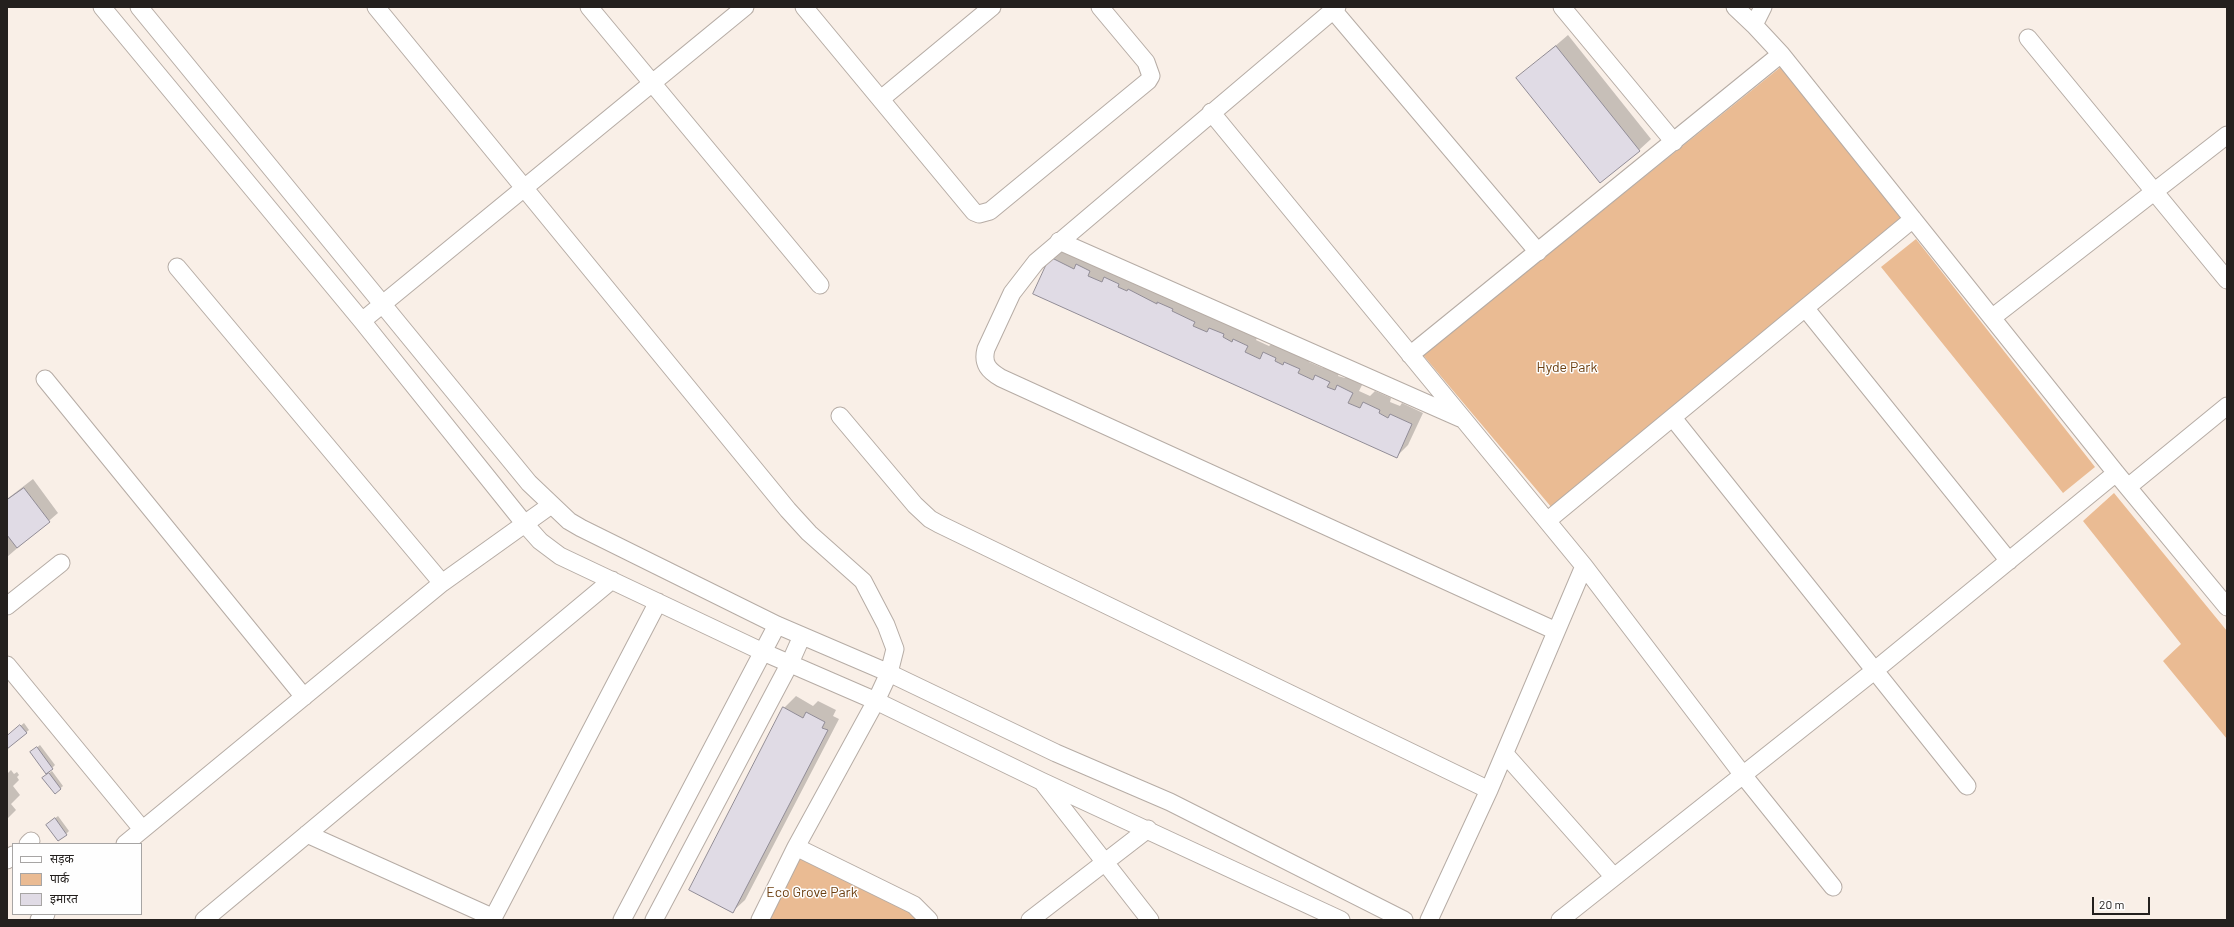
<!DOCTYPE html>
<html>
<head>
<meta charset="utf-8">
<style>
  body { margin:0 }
  #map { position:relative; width:2234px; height:927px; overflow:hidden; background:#f9efe7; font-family:Barlow,"Noto Sans Devanagari",sans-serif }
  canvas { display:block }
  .frame { position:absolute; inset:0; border:8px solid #24201e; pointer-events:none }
  .legend { position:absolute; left:12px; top:843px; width:130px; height:72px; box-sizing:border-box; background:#fefefe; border:1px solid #a7a5a4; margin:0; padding:5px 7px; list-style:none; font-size:12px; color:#24201e }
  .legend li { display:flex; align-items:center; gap:8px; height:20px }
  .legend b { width:20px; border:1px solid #a7a5a4 }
  .scale { position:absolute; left:2092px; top:897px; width:58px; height:18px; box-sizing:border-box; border:2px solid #24201e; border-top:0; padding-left:5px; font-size:12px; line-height:14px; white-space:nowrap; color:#24201e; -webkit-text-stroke:3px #fefefe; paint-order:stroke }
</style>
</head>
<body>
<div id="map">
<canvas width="2234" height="927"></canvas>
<div class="frame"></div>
<ul class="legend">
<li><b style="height:5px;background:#fff"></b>सड़क</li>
<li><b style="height:11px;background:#eabb93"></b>पार्क</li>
<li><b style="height:11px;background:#e0dbe5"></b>इमारत</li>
</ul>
<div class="scale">20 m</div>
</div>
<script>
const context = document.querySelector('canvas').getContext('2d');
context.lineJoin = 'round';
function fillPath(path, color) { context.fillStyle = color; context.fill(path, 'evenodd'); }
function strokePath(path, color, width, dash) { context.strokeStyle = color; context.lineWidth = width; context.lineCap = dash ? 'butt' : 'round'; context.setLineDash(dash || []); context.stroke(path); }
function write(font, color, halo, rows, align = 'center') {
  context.font = font + ' Barlow,sans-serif'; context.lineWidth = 3; context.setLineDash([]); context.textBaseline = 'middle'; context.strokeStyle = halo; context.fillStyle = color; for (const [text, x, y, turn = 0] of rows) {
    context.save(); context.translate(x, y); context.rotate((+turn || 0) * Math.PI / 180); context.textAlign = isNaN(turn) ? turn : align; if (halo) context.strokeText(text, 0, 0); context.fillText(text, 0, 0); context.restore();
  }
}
const green = new Path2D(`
  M 1782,66 L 1904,218 L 1552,508 L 1423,355 Z
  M 1916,239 L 2095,467 L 2063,493 L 1881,267 Z
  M 2114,493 L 2227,631 L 2227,739 L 2163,661 L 2181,644 L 2083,521 Z
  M 800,853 L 912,912 L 919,920 L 766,920 Z`);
const shadow = new Path2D(`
  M 1568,35 L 1651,139 L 1639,150 L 1518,78 Z
  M 1062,246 L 1259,334 L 1256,340 L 1269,346 L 1275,341 L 1311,357 L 1309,362 L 1323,368 L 1327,364 L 1341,370 L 1338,376 L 1345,378 L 1350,374 L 1364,381 L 1359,391 L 1370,396 L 1375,391 L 1391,398 L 1390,402 L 1400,406 L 1402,403 L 1423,413 L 1408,445 L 1397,456 L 1050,258 Z
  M 33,479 L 58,513 L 7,557 L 7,499 Z
  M 796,696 L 813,706 L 818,701 L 836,710 L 833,716 L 839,719 L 745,900 L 733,911 L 784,708 Z
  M 24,723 L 29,730 L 7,748 L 7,737 Z
  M 40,745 L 55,765 L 52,768 L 34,750 Z
  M 11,770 L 14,774 L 17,772 L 19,775 L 17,777 L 19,780 L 13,786 L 20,795 L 11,804 L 16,810 L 7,819 L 7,774 Z
  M 52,771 L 63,786 L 55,793 L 46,775 Z
  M 58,816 L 69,831 L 66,834 L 50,822 Z`);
const building = new Path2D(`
  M 1556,46 L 1640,151 L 1600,183 L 1516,78 Z
  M 1050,257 L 1074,269 L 1076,264 L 1090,271 L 1088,276 L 1102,282 L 1104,277 L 1119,284 L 1118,287 L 1127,291 L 1128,289 L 1157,304 L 1157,302 L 1173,309 L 1172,311 L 1195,322 L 1193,326 L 1207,332 L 1209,328 L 1224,334 L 1223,337 L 1232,342 L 1233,339 L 1248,346 L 1245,352 L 1260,359 L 1263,352 L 1276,358 L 1275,361 L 1283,365 L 1284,362 L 1300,369 L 1298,373 L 1313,380 L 1315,375 L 1330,382 L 1327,387 L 1335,390 L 1337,385 L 1353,393 L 1348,403 L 1360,408 L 1363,402 L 1380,410 L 1379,413 L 1388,418 L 1390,414 L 1412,424 L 1397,458 L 1033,294 Z
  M 24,488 L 50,522 L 17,548 L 7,535 L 7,500 Z
  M 783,707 L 803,718 L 806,712 L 825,722 L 822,728 L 828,730 L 733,913 L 689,890 Z
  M 20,725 L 27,733 L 7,749 L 7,736 Z
  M 37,747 L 53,769 L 46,774 L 30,752 Z
  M 49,773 L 61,789 L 55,794 L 42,778 Z
  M 55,818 L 67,835 L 58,841 L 46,825 Z`);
const street = new Path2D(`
  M 102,7 L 362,321 L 524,523 L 540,541 L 560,556 L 763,652 L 876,701 L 1041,781 L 1341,920
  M 139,7 L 529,483 L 569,521 L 581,528 L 777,625 L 889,673 L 1056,753 L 1170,802 L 1404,920
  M 376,7 L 788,510 L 809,533 L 863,581 L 886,625 L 895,649 L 889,673 L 876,701 L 796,847 L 760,920
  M 589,7 L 820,285
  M 804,7 L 974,212 L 979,214 L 990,211 L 1148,81 L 1151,76 L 1146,62 L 1100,7
  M 1337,7 L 1036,262 L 1012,293 L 986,349 C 982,364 989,371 1001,378 L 1556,631
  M 1562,7 L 1674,142
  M 1735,7 L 1754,25 L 1781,54 L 2116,473 L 2227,607
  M 1333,10 L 1538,252
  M 1754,25 L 1763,7
  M 2028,38 L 2227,280
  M 881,99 L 992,7
  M 1211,112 L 1584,566 L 1743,775 L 1833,887
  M 1059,241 L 1460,418
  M 177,267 L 442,583
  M 1806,309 L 2009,561
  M 1993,317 L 2227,135
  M 362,321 L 745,7
  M 1410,355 L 1781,54
  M 45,379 L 304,697
  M 840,416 L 915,505 L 930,519 L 939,524 L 1489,790
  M 1673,418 L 1967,786
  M 2128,487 L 2227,406
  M 1547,521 L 1913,219
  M 7,606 L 61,563
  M 7,665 L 142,829
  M 1505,754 L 1614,877
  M 1043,783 L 1150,920
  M 307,834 L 494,918
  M 28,844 L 31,841
  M 125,844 L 442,583 L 551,505
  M 796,847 L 914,905 L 929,920
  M 7,860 L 13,855
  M 39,920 L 46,914
  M 204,920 L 612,580
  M 492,920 L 658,602
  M 622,920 L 777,625
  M 654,920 L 790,663 L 802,636
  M 1030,920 L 1148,829
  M 1429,920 L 1489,790 L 1584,566
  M 1560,920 L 1874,671 L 2116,473`);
const parkNames = [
  ["Hyde Park",1567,367],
  ["Eco Grove Park",812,892]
];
fillPath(green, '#eabb93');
fillPath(shadow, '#0003');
fillPath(building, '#e0dbe5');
strokePath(building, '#918c96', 1);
strokePath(street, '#b6aca5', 19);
strokePath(street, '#fff', 17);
write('14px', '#6c3f10', '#fefefe', parkNames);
</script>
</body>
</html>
